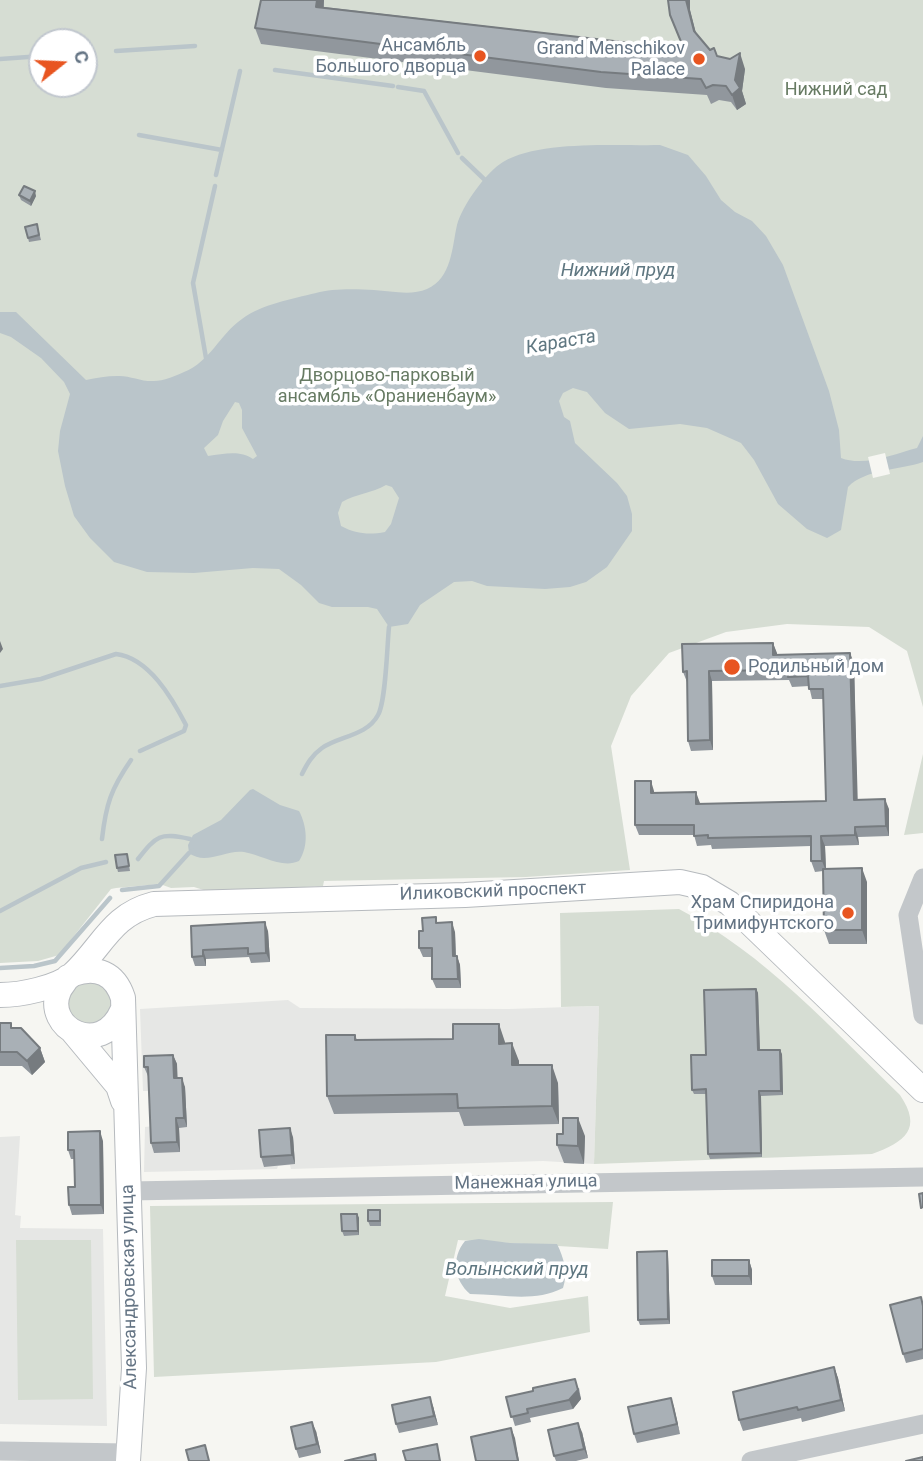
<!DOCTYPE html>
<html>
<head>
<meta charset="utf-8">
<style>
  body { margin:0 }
  #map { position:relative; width:923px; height:1461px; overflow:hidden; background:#f6f6f2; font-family:Roboto,sans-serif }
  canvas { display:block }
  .north { position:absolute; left:28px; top:28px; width:70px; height:70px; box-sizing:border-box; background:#fff; border:2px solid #c1c7ce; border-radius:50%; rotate:72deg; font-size:19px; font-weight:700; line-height:28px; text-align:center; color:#647484 }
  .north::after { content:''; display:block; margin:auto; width:24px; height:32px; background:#e85520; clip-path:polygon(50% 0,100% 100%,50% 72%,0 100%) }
</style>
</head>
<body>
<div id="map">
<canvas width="923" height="1461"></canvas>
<div class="north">С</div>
</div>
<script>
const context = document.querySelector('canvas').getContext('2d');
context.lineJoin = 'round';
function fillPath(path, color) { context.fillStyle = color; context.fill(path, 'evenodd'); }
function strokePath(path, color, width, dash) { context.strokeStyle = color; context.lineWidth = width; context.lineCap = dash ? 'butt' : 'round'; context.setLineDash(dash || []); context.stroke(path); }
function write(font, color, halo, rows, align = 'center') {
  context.font = font + ' Roboto,sans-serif'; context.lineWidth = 7; context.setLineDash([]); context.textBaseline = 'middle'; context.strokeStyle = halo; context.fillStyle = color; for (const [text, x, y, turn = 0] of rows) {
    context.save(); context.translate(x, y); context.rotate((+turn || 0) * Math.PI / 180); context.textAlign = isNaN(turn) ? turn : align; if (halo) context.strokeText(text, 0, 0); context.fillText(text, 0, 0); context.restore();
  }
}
const built = new Path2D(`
  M 288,1000 L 300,1008 L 509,1009 L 599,1006 L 594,1164 L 543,1161 L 291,1169 L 290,1165 L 278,1166 L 277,1169 L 144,1172 L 145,1127 L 153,1126 L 152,1091 L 143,1091 L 140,1009 Z
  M 20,1136 L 15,1215 L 21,1216 L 20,1228 L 103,1229 L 107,1426 L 0,1424 L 0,1137 Z`);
const green = new Path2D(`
  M 0,0 L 923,0 L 923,707 L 907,651 L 869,627 L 787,624 L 726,632 L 669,653 L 631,696 L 611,746 L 630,870 L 526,877 L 324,881 L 323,886 L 210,892 L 194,887 L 171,888 L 160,884 L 116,888 L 111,889 L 59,955 L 38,961 L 0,963 ZM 42,42 L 84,42 L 84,84 L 42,84 Z
  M 923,754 L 923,833 L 904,835 Z
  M 679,909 C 765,954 831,1028 900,1095 C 923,1129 905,1142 872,1154 L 594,1164 L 599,1006 L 561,1007 L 560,913 Z
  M 82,979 L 109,986 L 113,1014 L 89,1028 L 67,1011 L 68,992 Z
  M 613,1202 L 608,1249 L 458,1240 L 445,1296 L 510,1308 L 588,1296 L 590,1332 L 436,1362 L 154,1377 L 150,1206 Z
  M 16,1240 L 91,1240 L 93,1399 L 18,1400 Z`);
const water = new Path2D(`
  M 660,145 L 688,155 L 706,176 L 721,200 L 735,212 L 752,221 L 766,236 L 783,265 L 829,391 L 839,430 L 841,458 C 864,467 894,454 917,448 L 923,436 L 923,462 C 900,470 865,469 848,487 L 841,530 L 827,538 L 807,529 L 778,504 L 754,460 L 741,443 L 707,428 L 680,424 L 629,429 L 605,413 L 587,392 L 573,388 L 563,393 L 559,401 L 564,417 L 570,421 L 575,443 L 617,483 L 627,496 L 632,514 L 632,531 L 607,567 L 586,582 L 570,587 L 545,589 L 487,586 L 472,581 L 454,582 L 420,605 L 408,624 L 389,627 L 377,609 L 368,607 L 332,607 L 319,603 L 301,585 L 279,569 L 253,568 L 194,573 L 147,572 L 114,562 L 90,538 L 74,516 L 65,486 L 58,451 L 60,431 L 70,394 L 64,382 L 41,358 L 11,337 L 0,333 L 0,312 L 16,312 L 86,380 C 96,378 107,376 117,376 C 129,375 142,382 154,381 C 163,381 176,376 184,372 C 210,362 220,334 242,319 C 262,304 292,299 316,293 C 333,288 357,289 374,290 C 391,291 411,296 427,289 C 452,278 452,247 457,225 C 462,206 486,172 503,162 C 539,140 617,146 660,145 ZM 235,402 L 239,403 L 242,410 L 242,428 L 257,456 L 253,459 C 240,450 224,454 208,456 L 204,448 L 218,435 L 223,421 ZM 386,485 L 392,487 L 399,498 L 391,524 L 385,532 C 369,535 356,534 341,526 L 338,513 L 342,502 C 356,494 372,493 386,485 Z
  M 253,789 L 280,805 L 299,811 C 307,826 309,846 299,861 C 282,869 262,855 244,852 C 226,849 206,866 189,853 L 188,845 L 193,835 L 221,820 L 250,790 Z
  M 479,1239 L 510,1243 L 557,1244 C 564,1258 568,1273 563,1288 C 533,1303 502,1294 470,1294 C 454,1280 451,1258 465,1241 Z`);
const pier = new Path2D(`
  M 885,453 L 890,474 L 873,478 L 868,457 Z`);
const stream = new Path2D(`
  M 116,51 L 195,46
  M 0,59 L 42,56
  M 275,70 L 393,86
  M 398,87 L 424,91 L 458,153
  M 139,135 L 222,150
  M 462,158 L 485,180
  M 216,175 L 240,71
  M 206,358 L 193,283 L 215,186
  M 0,686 L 41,679 L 116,654 C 149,658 172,698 186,725 L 184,731 L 140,751
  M 302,774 C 307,764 312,755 322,748 C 339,736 367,736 378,715 C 386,701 387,646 389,627
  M 102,839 C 106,804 111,789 131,760
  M 138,859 C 156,836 160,832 190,839
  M 122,890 L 159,886 L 189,853 L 194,851
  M 0,911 L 81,868 L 106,862
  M 0,968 L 34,966 L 55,961 L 110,898`);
const minor = new Path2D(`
  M 923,878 L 908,915 L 923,1015
  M 129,1191 L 923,1177
  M 0,1451 L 127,1453
  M 751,1461 L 923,1424`);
const major = new Path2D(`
  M 73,974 C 97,966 115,973 123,998 L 134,1368 L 128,1461
  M 68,977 C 66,981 61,986 59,991 C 43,1028 101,1059 122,1011
  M 0,995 C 20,995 57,988 73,974 C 103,946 111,915 154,904 L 465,895 L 680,882 L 702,887 L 729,903 L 923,1090
  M 73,1032 L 118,1086 L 123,1101`);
const wall = new Path2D(`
  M 324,0 L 324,7 L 684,49 L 670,15 L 668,0 L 690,0 L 690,10 L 696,33 L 710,50 L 717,56 L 745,69 L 742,91 L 746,104 L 737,110 L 731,102 L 719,100 L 711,104 L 707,95 L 606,88 L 261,44 L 255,28 Z
  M 19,195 L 36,196 L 31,206 L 21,200 Z
  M 37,224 L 41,240 L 29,242 L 28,238 Z
  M 773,643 L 777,655 L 854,663 L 857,800 L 889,809 L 889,836 L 858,837 L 859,845 L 825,846 L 826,869 L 867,882 L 867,944 L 829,944 L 824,930 L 823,871 L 815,872 L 811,861 L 811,846 L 712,849 L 711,845 L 697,846 L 694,835 L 639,835 L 635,825 L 654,791 L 654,793 L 700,803 L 700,804 L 826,801 L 823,699 L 812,699 L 809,686 L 792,687 L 789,680 L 712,681 L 713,750 L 691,751 L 688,741 L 687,682 L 683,672 Z
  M 127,854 L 130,871 L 118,872 L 117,868 Z
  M 438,923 L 455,932 L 456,956 L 457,956 L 460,965 L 461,988 L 436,988 L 432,979 L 432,957 L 423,957 L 419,948 L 423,931 Z
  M 191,926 L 268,931 L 270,962 L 251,963 L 249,957 L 206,959 L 206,966 L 195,966 L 192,957 Z
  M 756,989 L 758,993 L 760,1050 L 782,1054 L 783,1095 L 761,1096 L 762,1157 L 710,1159 L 708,1154 L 706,1094 L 694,1094 L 692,1090 L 706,1055 Z
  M 0,1023 L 13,1028 L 40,1048 L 45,1062 L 32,1075 L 22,1066 L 0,1066 Z
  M 355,1035 L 357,1040 L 505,1042 L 505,1043 L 519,1061 L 519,1065 L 558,1083 L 559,1124 L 464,1126 L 459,1112 L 334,1114 L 327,1096 Z
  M 173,1055 L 177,1064 L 177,1078 L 185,1087 L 187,1127 L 179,1128 L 180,1152 L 154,1153 L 151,1143 L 148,1076 L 144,1067 Z
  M 585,1136 L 584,1164 L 564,1163 L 557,1145 Z
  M 293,1137 L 295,1164 L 264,1167 L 261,1157 Z
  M 103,1141 L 104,1214 L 72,1215 L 69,1205 L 75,1187 L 74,1159 L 71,1159 L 68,1150 Z
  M 380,1210 L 381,1215 L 381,1226 L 370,1226 L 368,1221 Z
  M 357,1214 L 359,1218 L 359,1235 L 344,1236 L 342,1231 Z
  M 668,1255 L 670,1324 L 640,1325 L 638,1320 Z
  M 749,1260 L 752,1270 L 752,1285 L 715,1285 L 712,1276 Z
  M 921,1297 L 923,1303 L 923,1359 L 906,1363 L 903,1354 Z
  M 834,1367 L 838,1378 L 845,1411 L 802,1422 L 801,1418 L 743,1431 L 739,1420 Z
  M 579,1388 L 581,1399 L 573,1409 L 530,1418 L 531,1422 L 515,1426 L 506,1397 Z
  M 671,1398 L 680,1434 L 637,1443 L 634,1434 Z
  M 433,1406 L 438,1425 L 399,1433 L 396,1424 Z
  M 316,1431 L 321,1453 L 299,1458 L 296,1449 Z
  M 582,1432 L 588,1458 L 576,1461 L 556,1461 L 554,1456 Z`);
const shadedWall = new Path2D(`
  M 317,0 L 324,0 L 322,22 L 316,7 Z
  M 686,0 L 690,0 L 690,10 L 699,46 L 694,31 Z
  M 740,53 L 745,69 L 742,91 L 746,104 L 737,110 L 732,95 Z
  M 35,191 L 36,196 L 31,206 L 30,201 Z
  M 0,641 L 3,649 L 0,653 Z
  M 773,643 L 777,653 L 777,665 L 773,655 Z
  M 850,653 L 854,663 L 858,810 L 854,800 Z
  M 709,671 L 712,681 L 713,750 L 710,740 Z
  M 651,781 L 654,791 L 654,803 L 651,793 Z
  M 696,792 L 700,803 L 700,814 L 696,804 Z
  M 885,799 L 889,809 L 889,836 L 886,826 Z
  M 855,827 L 858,837 L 859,845 L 855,835 Z
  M 821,836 L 825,846 L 826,871 L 822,861 Z
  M 862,868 L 867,882 L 867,944 L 862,930 Z
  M 265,922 L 268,931 L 270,962 L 266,953 Z
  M 452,922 L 455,932 L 456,965 L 453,956 Z
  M 203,950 L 206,959 L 206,966 L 203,956 Z
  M 457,956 L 460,965 L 461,988 L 458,979 Z
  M 756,989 L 758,993 L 760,1055 L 758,1050 Z
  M 499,1024 L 505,1042 L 505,1061 L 499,1044 Z
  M 512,1043 L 519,1061 L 519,1083 L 512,1065 Z
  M 40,1048 L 45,1062 L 32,1075 L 27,1061 Z
  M 780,1050 L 782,1054 L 783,1095 L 781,1091 Z
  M 173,1055 L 177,1064 L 178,1087 L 174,1078 Z
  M 552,1065 L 558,1083 L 559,1124 L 552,1106 Z
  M 182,1078 L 185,1087 L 187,1127 L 184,1118 Z
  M 759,1091 L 761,1096 L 762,1157 L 761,1153 Z
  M 176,1118 L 179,1128 L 180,1152 L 177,1142 Z
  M 578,1118 L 585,1136 L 584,1164 L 578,1146 Z
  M 290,1128 L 293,1137 L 295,1164 L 292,1155 Z
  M 100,1131 L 103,1141 L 104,1214 L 101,1205 Z
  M 357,1214 L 359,1218 L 359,1235 L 358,1231 Z
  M 667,1251 L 668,1255 L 670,1324 L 668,1319 Z
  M 749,1260 L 752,1270 L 752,1285 L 749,1276 Z
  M 834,1367 L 838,1378 L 845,1411 L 841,1400 Z
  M 575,1379 L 581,1399 L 573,1409 L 569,1400 Z
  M 430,1397 L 433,1406 L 438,1425 L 434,1416 Z
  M 671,1398 L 674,1407 L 680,1434 L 677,1424 Z
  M 312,1422 L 316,1431 L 321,1453 L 317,1444 Z
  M 578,1423 L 582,1432 L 588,1458 L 584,1449 Z
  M 511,1428 L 515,1438 L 519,1461 L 518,1461 Z`);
const building = new Path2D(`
  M 261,0 L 317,0 L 316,7 L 684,49 L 670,15 L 668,0 L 686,0 L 694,31 L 710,50 L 714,48 L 717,56 L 730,59 L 740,53 L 735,80 L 740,88 L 732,95 L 726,86 L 713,85 L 706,88 L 701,79 L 601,72 L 255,28 Z
  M 24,186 L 35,191 L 30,201 L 19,195 Z
  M 37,224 L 39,235 L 28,238 L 25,227 Z
  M 773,643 L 773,655 L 850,653 L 854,800 L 885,799 L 886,826 L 855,827 L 855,835 L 821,836 L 822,861 L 811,861 L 811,836 L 708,838 L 708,835 L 694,836 L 694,825 L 635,825 L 635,781 L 651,781 L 651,793 L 696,792 L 696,804 L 826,801 L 823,689 L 809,689 L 808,676 L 788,677 L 788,670 L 709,671 L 710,740 L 688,741 L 687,671 L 683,672 L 682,644 Z
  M 127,854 L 129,866 L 117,868 L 115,855 Z
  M 862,868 L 862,930 L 824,930 L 823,869 Z
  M 436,917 L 436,923 L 452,922 L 453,956 L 457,956 L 458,979 L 432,979 L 432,948 L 419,948 L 419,931 L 423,931 L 422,918 Z
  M 265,922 L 266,953 L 248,954 L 248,948 L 203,950 L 203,956 L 192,957 L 191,926 Z
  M 756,989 L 758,1050 L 780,1050 L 781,1091 L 759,1091 L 761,1153 L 708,1154 L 706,1089 L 692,1090 L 691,1055 L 706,1055 L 704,990 Z
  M 0,1023 L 11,1023 L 11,1028 L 21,1028 L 40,1048 L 27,1061 L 17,1052 L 0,1052 Z
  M 453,1024 L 499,1024 L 499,1044 L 512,1043 L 512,1065 L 552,1065 L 552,1106 L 458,1108 L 457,1094 L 327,1096 L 326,1035 L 355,1035 L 355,1040 L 453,1039 Z
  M 173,1055 L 174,1078 L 182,1078 L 184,1118 L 176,1118 L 177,1142 L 151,1143 L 148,1067 L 144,1067 L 144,1056 Z
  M 563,1118 L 578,1118 L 578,1146 L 557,1145 L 557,1134 L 563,1134 Z
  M 290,1128 L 292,1155 L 261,1157 L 259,1130 Z
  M 100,1131 L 101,1205 L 69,1205 L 68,1187 L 75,1187 L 74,1150 L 68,1150 L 68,1132 Z
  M 923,1193 L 923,1207 L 921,1208 L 919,1194 Z
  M 368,1210 L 380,1210 L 380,1221 L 368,1221 Z
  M 341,1214 L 357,1214 L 358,1231 L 342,1231 Z
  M 667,1251 L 668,1319 L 638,1320 L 637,1252 Z
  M 712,1260 L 749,1260 L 749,1276 L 712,1276 Z
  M 921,1297 L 923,1306 L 923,1349 L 903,1354 L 890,1305 Z
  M 834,1367 L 841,1400 L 798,1410 L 797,1407 L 739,1420 L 733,1392 Z
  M 575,1379 L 578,1390 L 569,1400 L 527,1409 L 528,1413 L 511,1417 L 506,1397 L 533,1391 L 533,1388 Z
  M 430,1397 L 434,1416 L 396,1424 L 392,1405 Z
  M 671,1398 L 677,1424 L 634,1434 L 628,1407 Z
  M 312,1422 L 317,1444 L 296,1449 L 291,1427 Z
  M 578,1423 L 584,1449 L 554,1456 L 548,1430 Z
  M 511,1428 L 518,1461 L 476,1461 L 471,1437 Z
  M 437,1444 L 440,1461 L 406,1461 L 403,1451 Z
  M 205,1445 L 209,1461 L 189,1461 L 186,1450 Z
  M 375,1454 L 376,1461 L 345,1461 Z
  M 923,1457 L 923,1461 L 906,1461 Z`);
const markers = [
  [480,56,7,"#e85520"],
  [699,59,7,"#e85520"],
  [732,667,9,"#e85520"],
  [848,913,7,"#e85520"]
];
const poiNames = [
  ["Ансамбль",466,46],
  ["Большого дворца",466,67],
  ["Grand Menschikov",685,49],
  ["Palace",685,70],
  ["Родильный дом",748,667,"left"],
  ["Храм Спиридона",834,903],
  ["Тримифунтского",834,924]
];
const parkNames = [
  ["Нижний сад",836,90],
  ["Дворцово-парковый",387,376],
  ["ансамбль «Ораниенбаум»",387,397]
];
const streetNames = [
  ["Иликовский проспект",493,892,-2],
  ["Манежная улица",526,1183,-1],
  ["Александровская улица",130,1287,-91]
];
const waterNames = [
  ["Нижний пруд",618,271],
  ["Караста",561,343,-10],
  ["Волынский пруд",517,1270]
];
fillPath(built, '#e6e7e5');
fillPath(green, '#d6ddd3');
fillPath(water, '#bac5ca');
fillPath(pier, '#f6f6f2');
strokePath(stream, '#bac5ca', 4.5);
strokePath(major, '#b6babe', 26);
strokePath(minor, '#c3c7ca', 19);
strokePath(major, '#fff', 24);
fillPath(wall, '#91979d');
fillPath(shadedWall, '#767b7f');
fillPath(building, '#a9b0b6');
strokePath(building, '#767b7f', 2);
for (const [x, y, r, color] of markers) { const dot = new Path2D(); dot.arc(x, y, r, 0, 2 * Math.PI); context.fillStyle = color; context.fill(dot); strokePath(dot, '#fff', 2.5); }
write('18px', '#647484', '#fff', poiNames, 'right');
write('18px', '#677b63', '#fff', parkNames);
write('18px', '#647484', '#fff', streetNames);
write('italic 19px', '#5f7781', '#fff', waterNames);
</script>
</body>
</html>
